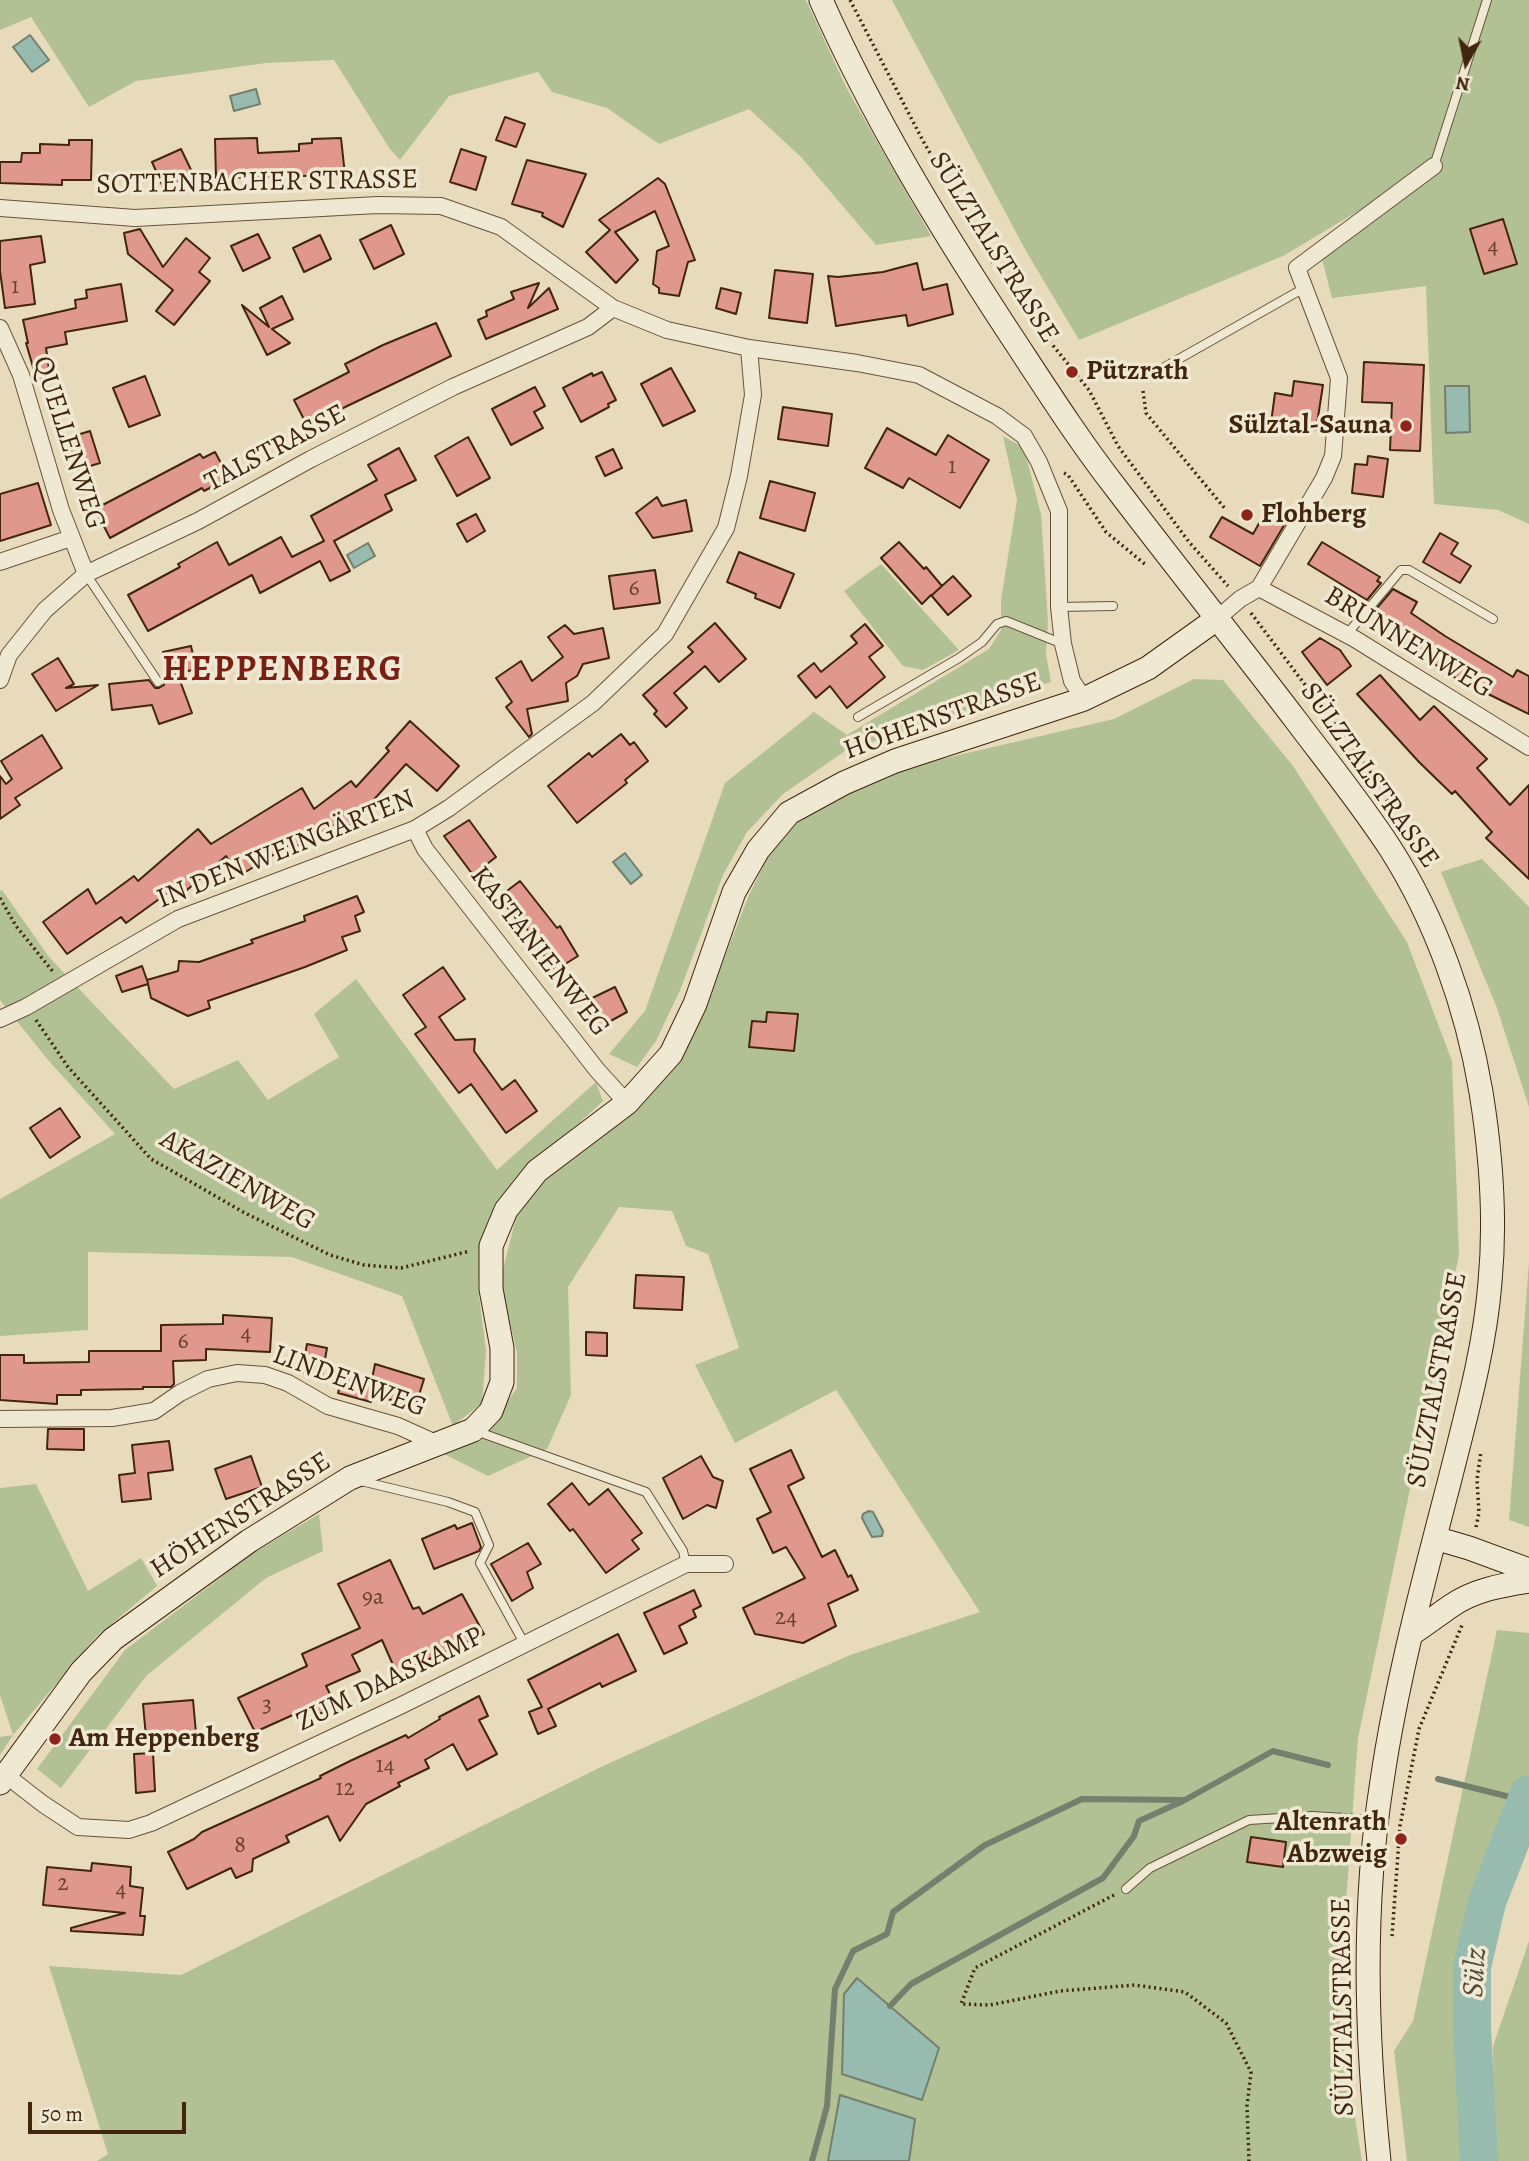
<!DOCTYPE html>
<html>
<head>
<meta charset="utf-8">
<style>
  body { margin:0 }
  #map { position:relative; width:1529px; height:2161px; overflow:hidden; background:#e7dbbc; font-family:Alegreya,serif }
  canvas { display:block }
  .north { position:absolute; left:1431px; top:28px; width:70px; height:70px; -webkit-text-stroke:5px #efe8d3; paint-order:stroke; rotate:189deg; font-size:19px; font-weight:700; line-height:28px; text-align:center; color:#41250d }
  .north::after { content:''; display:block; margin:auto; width:24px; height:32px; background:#41250d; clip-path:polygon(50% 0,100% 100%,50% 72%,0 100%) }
  .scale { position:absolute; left:28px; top:2102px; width:158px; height:32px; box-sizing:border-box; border:4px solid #41250d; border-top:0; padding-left:9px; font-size:21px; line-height:24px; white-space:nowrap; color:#41250d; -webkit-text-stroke:5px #efe8d3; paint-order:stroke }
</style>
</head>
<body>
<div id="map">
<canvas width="1529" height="2161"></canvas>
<div class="north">N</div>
<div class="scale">50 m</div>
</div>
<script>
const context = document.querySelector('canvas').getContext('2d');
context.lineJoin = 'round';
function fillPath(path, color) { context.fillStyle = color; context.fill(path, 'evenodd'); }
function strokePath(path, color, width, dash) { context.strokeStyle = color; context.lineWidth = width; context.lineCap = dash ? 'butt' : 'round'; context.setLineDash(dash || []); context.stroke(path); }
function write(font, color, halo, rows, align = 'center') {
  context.font = font + ' Alegreya,serif'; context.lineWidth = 7; context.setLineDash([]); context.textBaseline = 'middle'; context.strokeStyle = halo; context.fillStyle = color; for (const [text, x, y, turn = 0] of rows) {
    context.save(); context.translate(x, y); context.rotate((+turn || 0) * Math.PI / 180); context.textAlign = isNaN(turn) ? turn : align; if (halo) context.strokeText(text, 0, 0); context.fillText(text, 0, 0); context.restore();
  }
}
const green = new Path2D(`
  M 0,0 L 806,0 L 846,87 L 931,236 L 876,245 L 801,157 L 749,109 L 659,144 L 607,108 L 552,92 L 538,72 L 449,96 L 400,160 L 390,149 L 334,60 L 266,63 L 136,81 L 89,107 L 31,17 L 0,30 Z
  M 892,0 L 1529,0 L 1529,524 L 1498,510 L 1434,504 L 1426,286 L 1332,298 L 1321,255 L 1427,170 L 1283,256 L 1079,340 L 1026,251 Z
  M 1003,436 L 1024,448 L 1041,514 L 1048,622 L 1046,654 L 1051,682 L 845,751 L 783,794 L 747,832 L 723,875 L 681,988 L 656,1041 L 637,1067 L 609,1054 L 645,1011 L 725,783 L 814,712 L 847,735 L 989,649 L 1001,630 L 1001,600 L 1017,500 Z
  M 881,564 L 959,650 L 923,670 L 903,666 L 844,591 Z
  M 1194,679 L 1223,680 L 1293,766 L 1407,942 L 1452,1061 L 1459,1255 L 1358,1738 L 1338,2012 L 1362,2161 L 909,2161 L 915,2119 L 840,2096 L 828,2161 L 97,2161 L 108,2154 L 49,1966 L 181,1975 L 603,1766 L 850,1655 L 980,1612 L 836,1390 L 735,1443 L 695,1365 L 739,1348 L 708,1254 L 686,1246 L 672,1211 L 619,1207 L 568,1287 L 571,1395 L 547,1449 L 488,1476 L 444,1454 L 481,1440 L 517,1388 L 517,1352 L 500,1282 L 516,1217 L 547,1176 L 702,1015 L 749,895 L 768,857 L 793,826 L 846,792 L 894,770 L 1114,719 Z
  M 1482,859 L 1529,907 L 1529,1107 L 1497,1008 L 1441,872 Z
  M 2,890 L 49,957 L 174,1089 L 238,1060 L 268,1100 L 339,1057 L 314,1014 L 356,979 L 497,1170 L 596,1082 L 603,1101 L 532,1166 L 483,1239 L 478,1287 L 486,1351 L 482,1403 L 453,1426 L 402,1296 L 292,1257 L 88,1252 L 88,1330 L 0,1336 L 0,1199 L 115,1134 L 48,1060 L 0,1000 L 0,891 Z
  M 1529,1262 L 1529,1527 L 1509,1520 Z
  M 36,1484 L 88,1591 L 141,1558 L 157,1586 L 96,1637 L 13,1735 L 0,1755 L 0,1737 L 13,1735 L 0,1695 L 0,1488 Z
  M 319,1514 L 323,1551 L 266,1578 L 146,1676 L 61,1788 L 37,1769 L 125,1650 L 253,1553 Z
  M 1497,1630 L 1529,1633 L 1529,1783 L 1456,2021 L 1463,2161 L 1407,2161 L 1394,2051 L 1413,2021 Z
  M 1529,1941 L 1529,2161 L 1494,2161 L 1493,2046 Z`);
const water = new Path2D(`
  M 30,35 L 49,60 L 32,72 L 13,47 Z
  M 256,89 L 260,104 L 234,111 L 230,96 Z
  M 1445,386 L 1469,386 L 1470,432 L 1446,433 Z
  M 368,543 L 375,556 L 354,568 L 347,555 Z
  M 625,853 L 642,875 L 631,884 L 613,862 Z
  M 869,1511 L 873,1512 L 883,1531 L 882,1536 L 872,1537 L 862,1518 L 863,1514 Z
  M 857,1978 L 939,2048 L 922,2100 L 842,2074 L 844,1994 Z
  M 840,2095 L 915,2119 L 909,2161 L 828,2161 Z`);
const stream = new Path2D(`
  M 1438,1779 L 1526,1801
  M 890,2006 L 911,1984 L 1103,1878 L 1134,1836 L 1139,1821 L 1183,1801
  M 812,2161 L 827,2106 L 835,1989 L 853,1951 L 887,1934 L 893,1912 L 985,1845 L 1082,1799 L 1185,1800 L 1273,1751 L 1328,1765`);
const river = new Path2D(`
  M 1479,2161 L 1472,2027 L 1472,1967 L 1487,1902 L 1529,1794`);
const building = new Path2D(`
  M 505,117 L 525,124 L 516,147 L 496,140 Z
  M 257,138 L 258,153 L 299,151 L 299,144 L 312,143 L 312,139 L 341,138 L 345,175 L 216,178 L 215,139 Z
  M 69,140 L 92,140 L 91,180 L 62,180 L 62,185 L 0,183 L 0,162 L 21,162 L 22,153 L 40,153 L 40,144 L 69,145 Z
  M 181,149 L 193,174 L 163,187 L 152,162 Z
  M 461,149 L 486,157 L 476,190 L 450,182 Z
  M 527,160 L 586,174 L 563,227 L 542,216 L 543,213 L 512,204 Z
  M 658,178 L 665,184 L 695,260 L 688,262 L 679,296 L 659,293 L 659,288 L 653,284 L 657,251 L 669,246 L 655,211 L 615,232 L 638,260 L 616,283 L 586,252 L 610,230 L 599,220 Z
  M 1503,219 L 1517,264 L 1484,274 L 1470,229 Z
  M 391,225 L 404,254 L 374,269 L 360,240 Z
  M 140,229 L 163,267 L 186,238 L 210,258 L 199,272 L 210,281 L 174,325 L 156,311 L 173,290 L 128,254 L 124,233 Z
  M 258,234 L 270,258 L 243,271 L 231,246 Z
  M 320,235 L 331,259 L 304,272 L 293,248 Z
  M 41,236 L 45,262 L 30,265 L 35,304 L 5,308 L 0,271 L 0,241 Z
  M 917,263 L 923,290 L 947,284 L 953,314 L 908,326 L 906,315 L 836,326 L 828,276 L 838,277 L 883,272 Z
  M 775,270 L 813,274 L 807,323 L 769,318 Z
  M 539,283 L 528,308 L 549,288 L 558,309 L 486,339 L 478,320 L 487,316 L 486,311 L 514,299 L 511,292 Z
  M 121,284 L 127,321 L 65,332 L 67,344 L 46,348 L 51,382 L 38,384 L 26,343 L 28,343 L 23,320 L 76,308 L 75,300 L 87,298 L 86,290 Z
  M 721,288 L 741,293 L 736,314 L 716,308 Z
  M 282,296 L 293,319 L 272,329 L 290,343 L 267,355 L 242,305 L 269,327 L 260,308 Z
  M 436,323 L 451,356 L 339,410 L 342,415 L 310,431 L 294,400 L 349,372 L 345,364 L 383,345 Z
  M 1364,362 L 1424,365 L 1420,451 L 1390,450 L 1392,403 L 1362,402 Z
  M 671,368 L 695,411 L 663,426 L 641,384 Z
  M 602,372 L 616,400 L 608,404 L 609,407 L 581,422 L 563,388 L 592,373 L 593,376 Z
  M 145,376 L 160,415 L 129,427 L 113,388 Z
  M 1294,381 L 1323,385 L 1316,430 L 1271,423 L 1275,393 L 1292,396 Z
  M 535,387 L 545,406 L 534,412 L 543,428 L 511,445 L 492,409 Z
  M 783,407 L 832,414 L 828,446 L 778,439 Z
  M 887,428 L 936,455 L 948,435 L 989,460 L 960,508 L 909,478 L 903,488 L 865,468 Z
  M 90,431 L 100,463 L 77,470 L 67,438 Z
  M 468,437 L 490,478 L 457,496 L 435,456 Z
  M 399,448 L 416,480 L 385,495 L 392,510 L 334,541 L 350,571 L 330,581 L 320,561 L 260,593 L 252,575 L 148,631 L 128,595 L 180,567 L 178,564 L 217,542 L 229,565 L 281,537 L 292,557 L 324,541 L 311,516 L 377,480 L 368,465 Z
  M 613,449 L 622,468 L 605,476 L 596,457 Z
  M 215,452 L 229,478 L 204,491 L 202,488 L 110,538 L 95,509 L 200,454 L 203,458 Z
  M 1368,456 L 1388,459 L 1383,497 L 1352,493 L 1355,464 L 1367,465 Z
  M 770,481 L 815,493 L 805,531 L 760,518 Z
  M 38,483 L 51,525 L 0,541 L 0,494 Z
  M 657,497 L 662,506 L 686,500 L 692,531 L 653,538 L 636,513 Z
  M 1266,511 L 1286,522 L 1260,566 L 1210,537 L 1222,517 L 1253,534 Z
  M 476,514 L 485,531 L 467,542 L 457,524 Z
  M 1440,533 L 1458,543 L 1451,554 L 1471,566 L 1460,583 L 1423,562 Z
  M 899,542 L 924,569 L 926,567 L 942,586 L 932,595 L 953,576 L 971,596 L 948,615 L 931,595 L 922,604 L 881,558 Z
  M 1322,542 L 1380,577 L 1377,581 L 1381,583 L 1367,600 L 1308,564 Z
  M 739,552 L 794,574 L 780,608 L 755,598 L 756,594 L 727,582 Z
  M 655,570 L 660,603 L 614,609 L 609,576 Z
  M 1393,589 L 1417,602 L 1411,613 L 1445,636 L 1513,677 L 1517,670 L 1529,676 L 1529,714 L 1482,691 L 1480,694 L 1404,644 L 1368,625 L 1377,608 Z
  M 715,623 L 746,659 L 719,682 L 705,666 L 674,693 L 687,708 L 666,727 L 654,714 L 657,711 L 643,695 L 693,652 L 688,647 Z
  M 865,624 L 883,646 L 869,657 L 885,677 L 847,708 L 830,686 L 816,698 L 798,676 L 814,663 L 821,672 L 857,643 L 851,636 Z
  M 565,625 L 574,634 L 603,628 L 609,658 L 583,664 L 577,676 L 566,683 L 568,701 L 527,709 L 532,734 L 529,737 L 506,707 L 512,702 L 496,678 L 521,661 L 532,681 L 563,657 L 548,637 Z
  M 1320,638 L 1340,650 L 1351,666 L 1327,685 L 1302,652 Z
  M 191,646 L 196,669 L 168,676 L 163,652 Z
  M 58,658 L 74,684 L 66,688 L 98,685 L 56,711 L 32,674 Z
  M 1380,675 L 1420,720 L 1434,706 L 1487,759 L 1477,768 L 1510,805 L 1529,785 L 1529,879 L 1486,838 L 1492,832 L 1455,791 L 1452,794 L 1419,762 L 1357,694 Z
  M 179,678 L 192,713 L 159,724 L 152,705 L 112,710 L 109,684 L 149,680 L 155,688 L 159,688 L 164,685 L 164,679 Z
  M 410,721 L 459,766 L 437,791 L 406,764 L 369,805 L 372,808 L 346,828 L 341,821 L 293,848 L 291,844 L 239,876 L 226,856 L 179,897 L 173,889 L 126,923 L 121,917 L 67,954 L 43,922 L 88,889 L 96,904 L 134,876 L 138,881 L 198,829 L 211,844 L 302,788 L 314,809 L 351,781 L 356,787 L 389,751 L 386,748 Z
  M 621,734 L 630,745 L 634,742 L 648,761 L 625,780 L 627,783 L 577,823 L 548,786 L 589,753 L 592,757 Z
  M 42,735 L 62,768 L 15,798 L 20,805 L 0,819 L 0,776 L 6,784 L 12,779 L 1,761 Z
  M 469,820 L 496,857 L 473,875 L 444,836 Z
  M 520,881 L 557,928 L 560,926 L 578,956 L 554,971 L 523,923 L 521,925 L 499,897 Z
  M 357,896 L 364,912 L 355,916 L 360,931 L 342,937 L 347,950 L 305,967 L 208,1001 L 210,1008 L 188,1016 L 151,998 L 148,984 L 122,992 L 116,976 L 142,966 L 148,983 L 147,980 L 178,971 L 179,961 L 199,962 L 253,943 L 251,940 L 305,921 L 304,916 Z
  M 443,967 L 465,999 L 439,1017 L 455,1040 L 475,1039 L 474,1051 L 502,1090 L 515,1080 L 537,1111 L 506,1133 L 471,1084 L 459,1093 L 415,1034 L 426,1027 L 403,995 Z
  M 615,987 L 627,1012 L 596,1029 L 588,1013 L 591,1011 L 586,1001 Z
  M 767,1012 L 798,1014 L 794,1051 L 749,1047 L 752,1021 L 766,1022 Z
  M 60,1108 L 80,1137 L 50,1158 L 30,1128 Z
  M 636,1275 L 684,1277 L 682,1310 L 634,1308 Z
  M 223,1315 L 272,1318 L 270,1352 L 206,1349 L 206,1360 L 173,1361 L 174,1384 L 171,1387 L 143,1387 L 143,1389 L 81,1390 L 81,1395 L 57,1395 L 57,1404 L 0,1400 L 0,1355 L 24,1355 L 24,1363 L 89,1362 L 89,1351 L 161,1351 L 161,1325 L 223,1324 Z
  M 586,1332 L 607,1333 L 607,1356 L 586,1355 Z
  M 307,1344 L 327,1348 L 322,1376 L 302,1372 Z
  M 375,1364 L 424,1379 L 415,1408 L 373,1394 L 371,1402 L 338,1393 L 344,1371 L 372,1379 Z
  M 48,1429 L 84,1429 L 84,1450 L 47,1449 Z
  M 169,1441 L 173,1470 L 148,1473 L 151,1499 L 122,1502 L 119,1475 L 135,1473 L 132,1445 Z
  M 791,1450 L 804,1478 L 788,1486 L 822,1557 L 835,1550 L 848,1577 L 851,1575 L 858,1590 L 828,1604 L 836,1626 L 803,1643 L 755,1634 L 743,1608 L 805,1578 L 786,1547 L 773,1553 L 757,1519 L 771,1512 L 750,1469 Z
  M 251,1456 L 262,1487 L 226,1499 L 215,1469 Z
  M 701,1456 L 713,1477 L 723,1481 L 716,1508 L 707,1505 L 683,1519 L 663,1478 Z
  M 572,1483 L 589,1505 L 608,1489 L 642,1533 L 632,1540 L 639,1549 L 606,1573 L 573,1529 L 570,1531 L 548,1504 Z
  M 472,1523 L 481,1547 L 479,1551 L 434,1569 L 422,1539 L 455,1525 L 457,1529 Z
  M 528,1543 L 541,1564 L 527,1572 L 533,1588 L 512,1601 L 491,1564 Z
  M 390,1560 L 413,1609 L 419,1607 L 423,1614 L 462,1594 L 484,1634 L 397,1674 L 382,1640 L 352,1655 L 360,1671 L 326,1686 L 336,1706 L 319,1714 L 315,1705 L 255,1732 L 238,1698 L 307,1666 L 302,1654 L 360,1628 L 338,1584 Z
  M 694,1590 L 701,1606 L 693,1610 L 696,1617 L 679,1626 L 687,1643 L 664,1654 L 644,1613 Z
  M 618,1634 L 636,1671 L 602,1687 L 600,1683 L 548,1709 L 556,1726 L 538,1734 L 529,1712 L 542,1707 L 528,1680 Z
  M 479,1696 L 488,1716 L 479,1720 L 497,1754 L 467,1770 L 453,1744 L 425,1760 L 429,1768 L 398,1783 L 400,1786 L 366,1804 L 340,1841 L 328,1816 L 286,1836 L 289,1842 L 253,1859 L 252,1871 L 236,1878 L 231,1868 L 187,1889 L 168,1852 L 194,1839 L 202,1832 L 321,1778 L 320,1776 L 350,1761 L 406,1735 L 408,1738 L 440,1719 L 439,1717 Z
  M 193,1700 L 196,1733 L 146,1737 L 143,1704 Z
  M 153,1753 L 155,1791 L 136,1793 L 134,1754 Z
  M 1251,1837 L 1286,1842 L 1283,1867 L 1247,1862 Z
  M 92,1863 L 131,1867 L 130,1886 L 143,1888 L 140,1916 L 145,1916 L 143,1935 L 71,1931 L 71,1928 L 125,1913 L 43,1905 L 47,1867 L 91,1871 Z`);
const path = new Path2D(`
  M 850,0 L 922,139 L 993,263 L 1047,338 L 1089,390 L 1118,446 L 1189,542 L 1228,586
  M 1143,391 L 1146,413 L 1226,510
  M 1064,473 L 1068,475 L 1106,532 L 1146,565
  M 1251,613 L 1367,767 L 1390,805
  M 0,898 L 16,926 L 54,973
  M 36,1020 L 68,1067 L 151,1159 L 243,1212 L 330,1255 L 364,1265 L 401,1268 L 470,1251
  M 1476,1527 L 1479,1513 L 1477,1480 L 1481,1451
  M 1114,1895 L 975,1968 L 961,2004 L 990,2005 L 1060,1991 L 1135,1985 L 1185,1992 L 1226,2023 L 1251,2072 L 1247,2106 L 1249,2161
  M 1392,1936 L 1400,1826 L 1419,1729 L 1462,1625`);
const service = new Path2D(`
  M 1434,166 L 1487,0
  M 1147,377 L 1306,287
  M 86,574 L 158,682
  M 1059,607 L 1113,606
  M 1347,634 L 1401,570 L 1409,570 L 1493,619
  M 858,717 L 959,658 L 982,642 L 997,624 L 1006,621 L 1063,644
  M 476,1431 L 646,1492 L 683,1551 L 686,1564
  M 361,1481 L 448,1502 L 475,1512 L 489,1545 L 480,1563 L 524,1643
  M 1126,1889 L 1150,1868 L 1249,1820 L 1313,1816 L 1374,1820`);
const minor = new Path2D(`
  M 0,208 L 135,218 L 378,205 L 441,206 L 501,227 L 613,308 L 667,330 L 749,348 L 857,363 L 919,375 L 997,416 L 1024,436 L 1039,462 L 1059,511 L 1059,607 L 1063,644 L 1072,681 L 1084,699
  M 0,328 L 21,375 L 61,510 L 86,574
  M 0,562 L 71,538
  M 1259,588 L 1355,639 L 1529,747
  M 1218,618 L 1240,599 L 1259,588 L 1324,478 L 1333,456 L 1339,378 L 1297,268 L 1434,166
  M 0,680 L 9,655 L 45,610 L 86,574 L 198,521 L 311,459 L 453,387 L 588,327 L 613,308
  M 415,829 L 425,849 L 597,1070 L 627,1103
  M 0,1019 L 26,1007 L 178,919 L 415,829 L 449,808 L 593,703 L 665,634 L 726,528 L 739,476 L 753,395 L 749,348
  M 0,1419 L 112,1418 L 154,1411 L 180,1393 L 208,1379 L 237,1373 L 265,1375 L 288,1383 L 328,1406 L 398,1426 L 438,1444
  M 7,1776 L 43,1804 L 78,1827 L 129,1830 L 151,1823 L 402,1705 L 686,1564 L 725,1564`);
const secondary = new Path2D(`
  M 821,0 C 873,117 938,224 1008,331 C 1043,384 1077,438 1116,488 C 1176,567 1238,644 1298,723 C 1329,764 1362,805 1390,848 C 1436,920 1467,1008 1481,1092 C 1491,1154 1496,1219 1490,1282 C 1485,1348 1466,1415 1450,1479 C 1424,1579 1397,1679 1382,1781 C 1362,1907 1366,2035 1379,2161
  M 1435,1538 L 1469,1548 L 1529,1570
  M 1411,1634 C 1425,1625 1438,1615 1451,1606 C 1474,1590 1502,1585 1529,1581
  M 0,1783 L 81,1672 L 113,1639 L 249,1541 L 350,1478 L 473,1430 L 491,1411 L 502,1382 L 502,1348 L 491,1289 L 491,1246 L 506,1210 L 537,1171 L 627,1103 L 671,1054 L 695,1004 L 734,892 L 758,850 L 789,813 L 844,783 L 895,761 L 1084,699 L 1148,668 L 1218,618`);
const markers = [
  [1072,372,7,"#8f2418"],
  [1406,426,7,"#8f2418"],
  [1247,515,7,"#8f2418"],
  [55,1739,7,"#8f2418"],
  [1401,1839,7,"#8f2418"]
];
const numberNames = [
  ["4",1493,247],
  ["1",15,287],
  ["1",952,467],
  ["6",634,589],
  ["4",246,1334],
  ["6",183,1342],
  ["9a",373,1598],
  ["24",786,1618],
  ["3",267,1706],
  ["14",385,1766],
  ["12",345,1789],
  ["8",240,1846],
  ["2",63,1884],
  ["4",121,1890]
];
const streetNames = [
  ["SOTTENBACHER STRASSE",257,183,-1],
  ["SÜLZTALSTRASSE",993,248,58],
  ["QUELLENWEG",68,443,72],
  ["TALSTRASSE",276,449,-28],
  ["BRUNNENWEG",1408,643,31],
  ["HÖHENSTRASSE",943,717,-20],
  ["SÜLZTALSTRASSE",1369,776,55],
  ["IN DEN WEINGÄRTEN",286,850,-22],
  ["KASTANIENWEG",539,952,52],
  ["AKAZIENWEG",237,1181,30],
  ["SÜLZTALSTRASSE",1438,1380,-79],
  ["LINDENWEG",349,1382,20],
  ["HÖHENSTRASSE",241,1516,-33],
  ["ZUM DAASKAMP",390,1680,-26],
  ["SÜLZTALSTRASSE",1344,2007,-91]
];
const poiNames = [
  ["Pützrath",1086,372],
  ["Sülztal-Sauna",1392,426,"right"],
  ["Flohberg",1261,515],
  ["Am Heppenberg",69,1739],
  ["Altenrath",1387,1823,"right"],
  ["Abzweig",1387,1855,"right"]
];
const waterNames = [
  ["Sülz",1476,1973,-86]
];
const districtNames = [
  ["HEPPENBERG",283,671]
];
fillPath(green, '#b2c193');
fillPath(water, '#97bbaf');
strokePath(water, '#757f6e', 2);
strokePath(stream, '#757f6e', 6);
strokePath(river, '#97bbaf', 38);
fillPath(building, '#e0988d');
strokePath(building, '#41250d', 2);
strokePath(service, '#6a5239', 10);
strokePath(minor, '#6a5239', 18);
strokePath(secondary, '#41250d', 25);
strokePath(path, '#41250d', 3.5, [2, 3.5]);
strokePath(service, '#efe8d3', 8);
strokePath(minor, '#efe8d3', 16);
strokePath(secondary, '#efe8d3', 23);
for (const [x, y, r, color] of markers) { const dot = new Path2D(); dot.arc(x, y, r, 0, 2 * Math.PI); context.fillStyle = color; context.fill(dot); strokePath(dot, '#efe8d3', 2.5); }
write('24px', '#69422d', null, numberNames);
write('28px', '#41250d', '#efe8d3', streetNames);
write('bold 28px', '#41250d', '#efe8d3', poiNames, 'left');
write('italic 30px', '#564a36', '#efe8d3', waterNames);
context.letterSpacing = '2px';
write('bold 35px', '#7a1f14', '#efe8d3', districtNames);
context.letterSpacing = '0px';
</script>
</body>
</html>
